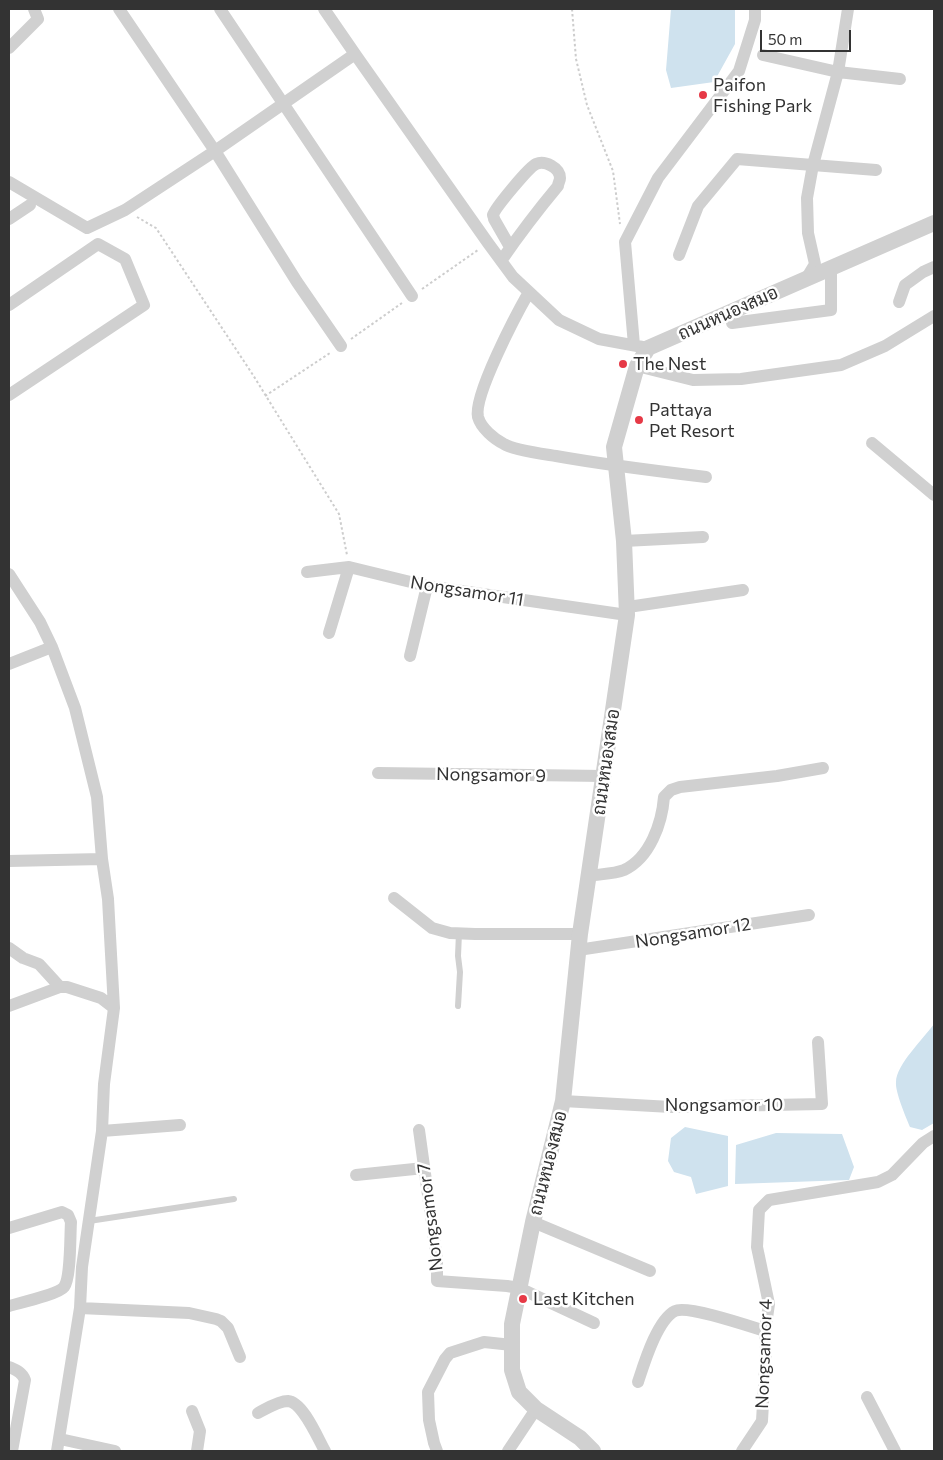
<!DOCTYPE html>
<html>
<head>
<meta charset="utf-8">
<style>
  body { margin:0 }
  #map { position:relative; width:943px; height:1460px; overflow:hidden; background:#fff; font-family:Commissioner,sans-serif }
  canvas { display:block }
  .frame { position:absolute; inset:0; border:10px solid #333; pointer-events:none }
  .scale { position:absolute; left:760px; top:30px; width:91px; height:22px; box-sizing:border-box; border:2px solid #333; border-top:0; padding-left:6px; font-size:15px; line-height:18px; white-space:nowrap; color:#333; -webkit-text-stroke:4px #fff; paint-order:stroke }
</style>
</head>
<body>
<div id="map">
<canvas width="943" height="1460"></canvas>
<div class="frame"></div>
<div class="scale">50 m</div>
</div>
<script>
const context = document.querySelector('canvas').getContext('2d');
context.lineJoin = 'round';
function fillPath(path, color) { context.fillStyle = color; context.fill(path, 'evenodd'); }
function strokePath(path, color, width, dash) { context.strokeStyle = color; context.lineWidth = width; context.lineCap = dash ? 'butt' : 'round'; context.setLineDash(dash || []); context.stroke(path); }
function write(font, color, halo, rows, align = 'center') {
  context.font = font + ' Commissioner,Sarabun,sans-serif'; context.lineWidth = 5; context.setLineDash([]); context.textBaseline = 'middle'; context.strokeStyle = halo; context.fillStyle = color; for (const [text, x, y, turn = 0] of rows) {
    context.save(); context.translate(x, y); context.rotate((+turn || 0) * Math.PI / 180); context.textAlign = isNaN(turn) ? turn : align; if (halo) context.strokeText(text, 0, 0); context.fillText(text, 0, 0); context.restore();
  }
}
const water = new Path2D(`
  M 671,9 L 735,9 L 735,44 L 714,82 L 671,88 L 666,70 Z
  M 934,1024 L 934,1123 L 922,1130 L 910,1127 C 906,1117 895,1092 896,1082 C 896,1065 924,1038 934,1024 Z
  M 685,1127 L 728,1136 L 728,1186 L 696,1194 L 691,1177 L 674,1172 L 668,1161 L 671,1138 Z
  M 776,1133 L 842,1134 L 854,1167 L 849,1180 L 735,1184 L 736,1145 Z`);
const path = new Path2D(`
  M 572,9 L 576,59 L 587,105 L 613,171 L 620,224
  M 137,217 L 156,228 L 253,375 L 339,514 L 347,555
  M 422,289 L 478,250
  M 351,339 L 402,303
  M 265,396 L 330,353`);
const service = new Path2D(`
  M 458,1006 L 460,972 L 458,956 L 459,933
  M 89,1221 L 234,1199`);
const minor = new Path2D(`
  M 119,9 L 215,151 L 297,282 L 341,346
  M 220,9 L 412,296
  M 324,9 L 355,54
  M 9,48 L 38,19 L 34,9
  M 763,55 L 838,72 L 900,79
  M 9,182 L 87,228 L 125,210 L 215,151 L 355,54 L 488,243 L 513,277 L 559,320 L 599,339 L 648,348
  M 9,219 L 30,205
  M 679,255 L 698,206 L 737,159 L 876,170
  M 501,261 C 519,235 538,210 558,186 C 558,183 560,181 560,178 C 560,168 545,160 536,164 C 529,167 495,208 493,215 C 493,216 494,217 494,219 L 510,247
  M 806,279 L 815,264 L 808,233 L 807,198 L 813,165 L 838,72 L 848,9
  M 529,292 C 517,313 473,396 478,417 C 481,428 494,439 504,444 C 513,450 544,454 556,456 C 606,465 656,471 706,477
  M 899,302 L 905,285 L 923,272 L 934,267
  M 9,305 L 98,244 L 125,259 L 144,305 L 9,395
  M 732,323 L 831,310 L 831,268
  M 634,345 L 625,242 L 658,178 L 739,71 L 755,20 L 755,9
  M 637,366 L 693,380 L 741,379 L 841,365 L 885,346 L 934,316
  M 872,443 L 934,495
  M 624,541 L 703,537
  M 307,572 L 349,567 L 427,586 L 627,615
  M 9,574 L 40,622 L 52,647 L 75,708 L 97,797 L 102,859 L 108,899 L 110,936 L 114,1008 L 104,1084 L 102,1131 L 82,1267 L 80,1308 L 57,1451
  M 628,607 L 743,590
  M 329,633 L 349,567
  M 410,656 L 427,586
  M 9,664 L 52,647
  M 378,773 L 604,776
  M 9,861 L 102,859
  M 589,876 C 600,874 614,874 624,870 C 650,858 662,823 664,797 L 671,790 L 680,787 L 777,776 L 823,768
  M 394,898 L 432,928 L 450,933 L 475,934 L 580,934
  M 9,948 L 23,958 L 39,964 L 60,987
  M 578,950 L 809,915
  M 9,1006 L 60,987 L 67,987 L 101,998 L 114,1008
  M 563,1101 L 671,1107 L 822,1104 L 818,1042
  M 419,1130 L 437,1260 L 437,1281 L 507,1286 L 519,1288 L 594,1323
  M 102,1131 L 180,1125
  M 356,1175 L 424,1168
  M 533,1222 L 650,1271
  M 9,1228 L 62,1212 L 68,1215 L 71,1222 C 70,1236 71,1278 64,1287 C 59,1294 19,1303 9,1306
  M 80,1308 L 189,1313 L 216,1319 L 221,1321 L 228,1328 L 240,1357
  M 9,1367 C 16,1370 22,1372 25,1380 L 12,1451
  M 638,1382 C 644,1364 657,1320 675,1311 C 687,1305 749,1326 765,1331
  M 867,1397 L 895,1451
  M 192,1411 L 200,1431 L 197,1451
  M 258,1413 C 266,1409 278,1401 288,1401 C 303,1402 318,1439 325,1451
  M 60,1439 L 115,1451
  M 437,1451 L 434,1443 L 429,1420 L 428,1392 L 445,1359 L 450,1353 L 484,1342 L 512,1345
  M 508,1451 L 536,1409
  M 742,1451 L 762,1421 L 766,1350 L 765,1331 L 769,1304 L 757,1247 L 759,1210 L 769,1200 L 878,1182 L 892,1175 L 923,1143 L 934,1136`);
const tertiary = new Path2D(`
  M 593,1451 L 580,1438 L 536,1409 L 519,1392 L 512,1370 L 512,1324 L 533,1222 L 563,1101 L 580,934 L 627,615 L 624,541 L 614,447 L 637,366 L 648,348 L 934,223`);
const markers = [
  [703,95,5,"#e63946"],
  [623,364,5,"#e63946"],
  [639,420,5,"#e63946"],
  [523,1299,5,"#e63946"]
];
const poiNames = [
  ["Paifon",713,85],
  ["Fishing Park",713,106],
  ["The Nest",633,364],
  ["Pattaya",649,410],
  ["Pet Resort",649,431],
  ["Last Kitchen",533,1299]
];
const streetNames = [
  ["ถนนหนองสมอ",728,313,-24],
  ["Nongsamor 11",467,591,9],
  ["ถนนหนองสมอ",606,762,-82],
  ["Nongsamor 9",491,775,1],
  ["Nongsamor 12",693,933,-9],
  ["Nongsamor 10",724,1105],
  ["ถนนหนองสมอ",548,1163,-76],
  ["Nongsamor 7",430,1217,-97],
  ["Nongsamor 4",764,1354,-88]
];
fillPath(water, '#cfe2ee');
strokePath(path, '#cdcdcd', 2, [2.5, 2.5]);
strokePath(service, '#d0d0d0', 6);
strokePath(minor, '#d0d0d0', 12);
strokePath(tertiary, '#d0d0d0', 16);
for (const [x, y, r, color] of markers) { const dot = new Path2D(); dot.arc(x, y, r, 0, 2 * Math.PI); context.fillStyle = color; context.fill(dot); strokePath(dot, '#fff', 2); }
write('18px', '#333', '#fff', poiNames, 'left');
write('18px', '#333', '#fff', streetNames);
</script>
</body>
</html>
